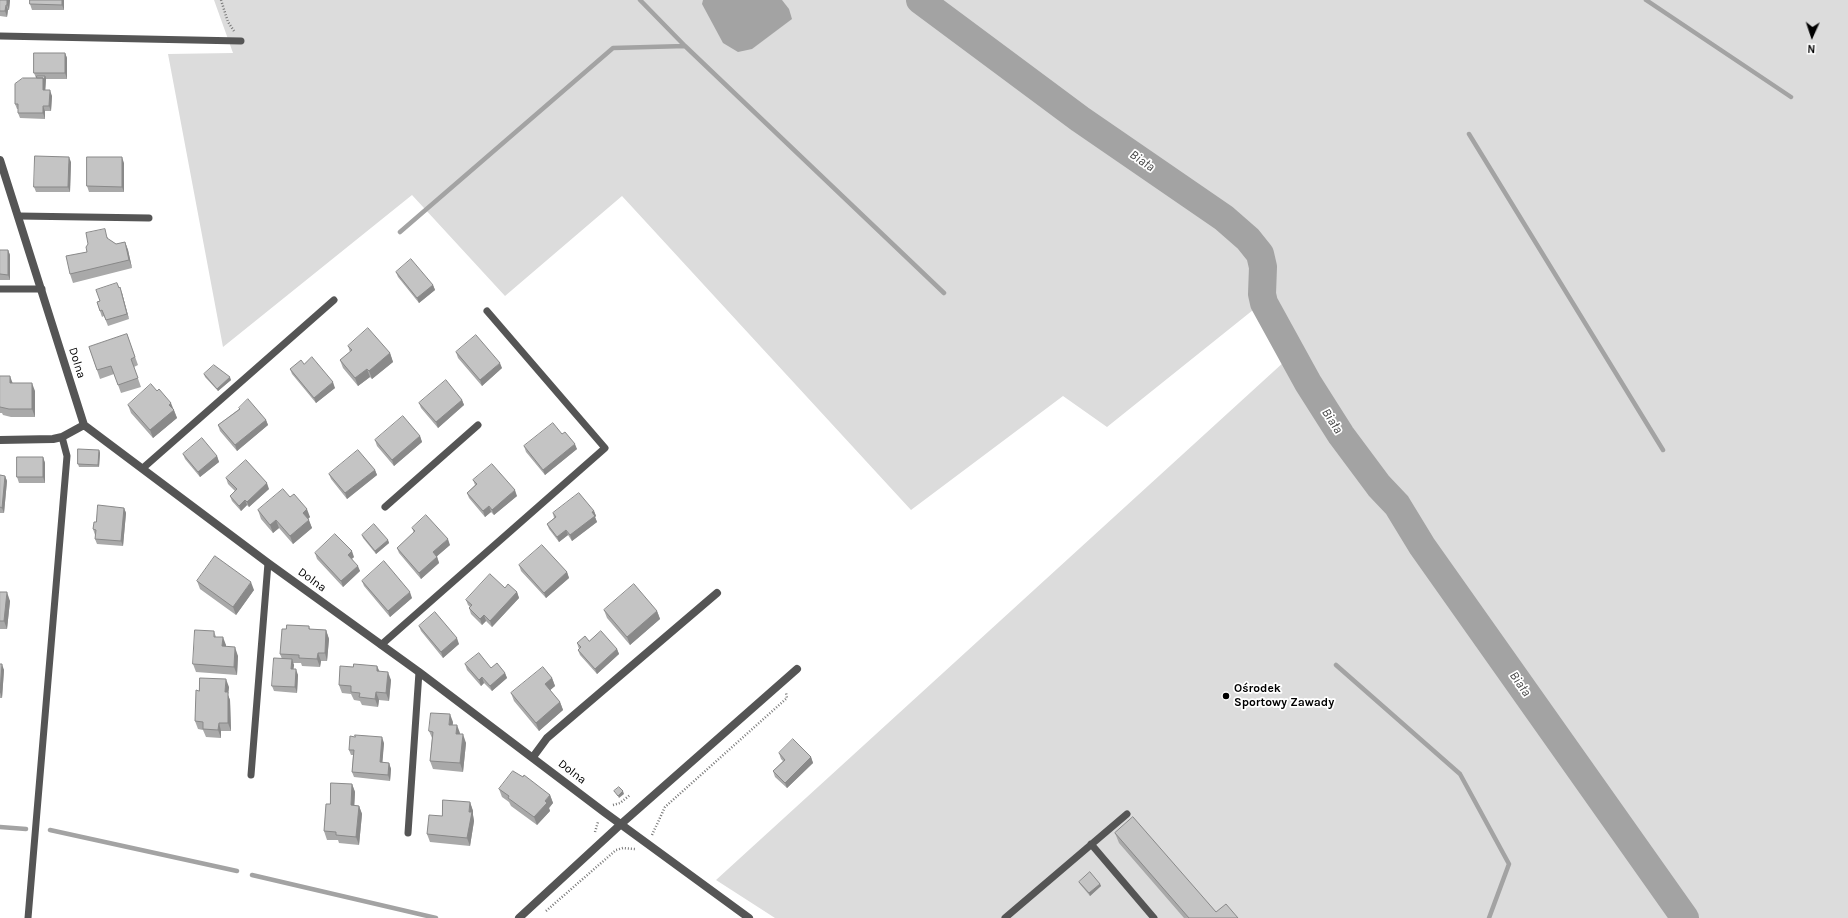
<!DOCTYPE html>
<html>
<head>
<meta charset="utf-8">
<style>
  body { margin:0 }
  #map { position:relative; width:1848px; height:918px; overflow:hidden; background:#fff; font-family:Karla,sans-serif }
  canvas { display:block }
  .north { position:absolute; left:1792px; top:16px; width:40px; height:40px; -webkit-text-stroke:3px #fff; paint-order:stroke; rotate:183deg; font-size:11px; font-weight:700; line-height:16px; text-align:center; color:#000 }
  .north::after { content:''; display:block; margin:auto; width:14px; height:18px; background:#000; clip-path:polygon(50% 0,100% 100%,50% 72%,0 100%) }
</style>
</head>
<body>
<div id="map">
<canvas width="1848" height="918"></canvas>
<div class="north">N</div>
</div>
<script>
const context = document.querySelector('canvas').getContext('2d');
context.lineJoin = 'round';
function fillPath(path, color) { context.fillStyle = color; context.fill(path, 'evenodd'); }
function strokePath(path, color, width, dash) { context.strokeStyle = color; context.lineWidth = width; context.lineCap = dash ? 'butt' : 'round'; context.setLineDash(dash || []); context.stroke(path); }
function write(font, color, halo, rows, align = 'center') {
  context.font = font + ' Karla,sans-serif'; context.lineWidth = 3.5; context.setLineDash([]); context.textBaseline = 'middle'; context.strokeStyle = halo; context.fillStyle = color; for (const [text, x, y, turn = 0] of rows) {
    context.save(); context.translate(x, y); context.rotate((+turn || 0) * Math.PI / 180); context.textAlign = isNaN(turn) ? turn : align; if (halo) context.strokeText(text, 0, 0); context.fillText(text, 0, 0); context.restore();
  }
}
const green = new Path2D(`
  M 214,0 L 1848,0 L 1848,918 L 775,918 L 716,880 L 1285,361 L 1253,310 L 1107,427 L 1063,396 L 911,510 L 622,196 L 505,296 L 412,195 L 223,347 L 168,54 L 233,53 Z`);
const water = new Path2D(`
  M 703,0 L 782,0 L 789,9 L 792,19 L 752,49 L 738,52 L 723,43 L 702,4 Z`);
const stream = new Path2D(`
  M 640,0 L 685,46 L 944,293
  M 1646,0 L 1791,97
  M 1469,134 L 1663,450
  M 400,232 L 613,48 L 685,46
  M 1336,665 L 1460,774 L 1509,864 L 1489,918
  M 0,827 L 26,829
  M 50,830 L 237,871
  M 252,875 L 436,918`);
const river = new Path2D(`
  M 920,0 L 1080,119 L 1224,218 L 1248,239 L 1260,254 L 1263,267 L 1262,294 L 1264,303 L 1308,383 L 1341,435 L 1379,486 L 1397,505 L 1422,546 L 1685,918`);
const path = new Path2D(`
  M 221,0 L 228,22 L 234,31
  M 613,805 L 620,803 L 630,795
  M 595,832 L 598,822
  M 652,835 L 665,807 L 787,698 L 786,693
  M 546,911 L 616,850 L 623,848 L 635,849`);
const lane = new Path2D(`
  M 0,36 L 241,41
  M 19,216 L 149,218
  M 0,289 L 42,289
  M 143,468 L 334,300
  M 385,507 L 478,425
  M 381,645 L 605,448 L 487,311
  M 251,775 L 268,563
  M 408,833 L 419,672
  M 1091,844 L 1154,918
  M 28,918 L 67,456 L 62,437
  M 1005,918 L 1127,814`);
const street = new Path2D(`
  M 0,160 L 84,425 L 268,563 L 419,672 L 604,812 L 749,918
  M 0,440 L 53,439 L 62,437 L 84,425
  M 533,757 L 547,738 L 717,593
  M 519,918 L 621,824 L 797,669`);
const wall = new Path2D(`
  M 0,0 L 10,0 L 9,10 L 8,10 L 7,17 L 0,16 Z
  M 64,0 L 64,10 L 32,10 L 30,4 Z
  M 65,53 L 67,58 L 67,79 L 46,79 L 45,90 L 52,96 L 51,111 L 45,111 L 45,119 L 20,118 L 18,113 L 18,109 L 17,109 L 15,104 L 36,78 L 34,73 Z
  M 71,162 L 70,192 L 36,192 L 34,187 Z
  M 124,163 L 124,192 L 89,192 L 87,186 Z
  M 108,237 L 108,239 L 116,244 L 125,242 L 128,250 L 132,268 L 73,283 L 70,274 L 87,252 Z
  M 0,250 L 8,250 L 10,255 L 10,280 L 0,280 Z
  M 396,272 L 433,285 L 435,290 L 419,303 L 398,277 Z
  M 119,288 L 122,293 L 129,319 L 108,326 L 104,316 L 102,317 L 97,302 L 100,301 Z
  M 127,334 L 138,365 L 134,367 L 141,387 L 121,393 L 114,374 L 100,379 L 89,347 Z
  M 348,346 L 390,353 L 393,362 L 372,379 L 370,377 L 358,386 L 343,368 L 340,360 L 350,352 Z
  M 456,352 L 502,368 L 482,386 L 458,358 Z
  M 304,364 L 335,388 L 316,403 L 292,374 L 290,369 Z
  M 204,374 L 231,380 L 218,391 L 205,377 Z
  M 0,376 L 12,383 L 35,391 L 35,417 L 11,417 L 3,415 L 2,413 L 0,413 Z
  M 157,391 L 174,410 L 177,418 L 153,438 L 131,413 L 128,405 Z
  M 462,400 L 464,405 L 438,428 L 421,408 L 419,403 Z
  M 239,408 L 266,420 L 268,425 L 237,451 L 220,431 L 218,425 L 239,409 Z
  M 562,434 L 577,449 L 545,475 L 526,452 L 524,446 Z
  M 420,436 L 422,442 L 394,466 L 377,446 L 375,440 Z
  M 99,450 L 100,453 L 99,467 L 79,467 L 78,464 Z
  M 183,454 L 217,456 L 219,462 L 200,477 L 185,459 Z
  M 43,457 L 45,463 L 45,483 L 19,483 L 17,477 Z
  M 375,470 L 377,475 L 347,499 L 331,479 L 329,474 Z
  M 0,475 L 5,476 L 7,481 L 4,513 L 0,513 Z
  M 226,478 L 269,489 L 249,507 L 247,505 L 241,511 L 232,501 L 230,496 L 235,491 L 228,484 Z
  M 473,480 L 517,496 L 494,515 L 491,512 L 485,517 L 469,498 L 467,493 L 475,485 Z
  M 290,497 L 310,517 L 308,519 L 312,528 L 293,544 L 279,528 L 273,533 L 261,519 L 258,510 Z
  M 124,508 L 126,513 L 123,546 L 97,544 L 95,539 L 96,535 L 95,535 L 93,529 L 96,522 Z
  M 594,511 L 596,516 L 595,517 L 597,522 L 572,541 L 568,535 L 559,542 L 549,529 L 547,524 L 554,518 L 553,513 Z
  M 412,528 L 450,545 L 437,556 L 439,563 L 421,579 L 399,553 L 397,548 L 414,533 Z
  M 362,535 L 388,540 L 389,543 L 376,554 L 363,538 Z
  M 315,553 L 354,557 L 352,559 L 360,571 L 343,587 L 317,559 Z
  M 519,565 L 567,572 L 569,578 L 546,598 L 521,571 Z
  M 197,581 L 254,590 L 236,615 L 200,589 Z
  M 362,581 L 412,598 L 390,617 L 364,586 Z
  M 505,588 L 517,592 L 519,598 L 492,627 L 486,621 L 482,625 L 471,614 L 469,608 L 470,607 L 468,605 L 466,600 Z
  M 0,592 L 10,601 L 7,629 L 0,629 Z
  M 604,610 L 657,611 L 660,619 L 630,645 L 607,618 Z
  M 309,626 L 310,629 L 326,630 L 329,639 L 327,661 L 321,661 L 320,667 L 302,666 L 301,663 L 293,663 L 294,665 L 293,669 L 298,675 L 297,693 L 274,691 L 272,686 L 282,659 L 280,654 L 286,629 Z
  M 419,626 L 459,644 L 443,658 L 421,631 Z
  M 214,631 L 216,637 L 226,645 L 226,647 L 238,656 L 237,675 L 196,672 L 193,664 Z
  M 589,641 L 617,649 L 619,654 L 597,674 L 580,655 L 578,650 L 579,649 L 577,643 Z
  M 0,664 L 4,670 L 2,698 L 0,698 Z
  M 465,664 L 491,668 L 505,673 L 507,678 L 492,691 L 484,683 L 481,686 L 467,670 Z
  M 377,666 L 380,672 L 391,680 L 389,701 L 379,700 L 378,707 L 362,705 L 360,701 L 354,700 L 351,694 L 342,693 L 339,685 L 353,667 Z
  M 552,678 L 555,686 L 550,690 L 560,702 L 563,710 L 539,731 L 514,701 L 511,693 Z
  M 229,687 L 228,695 L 230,700 L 231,731 L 221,731 L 221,738 L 206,737 L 203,730 L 198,729 L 195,721 L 199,691 Z
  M 453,722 L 452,725 L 466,743 L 463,772 L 433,769 L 430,761 L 432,738 L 429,731 Z
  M 384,743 L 382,762 L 389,763 L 391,769 L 390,781 L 354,777 L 352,772 L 353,755 L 351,755 L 349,750 Z
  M 779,753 L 811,757 L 813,763 L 787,788 L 775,777 L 773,771 L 783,761 L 781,759 Z
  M 523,777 L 550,795 L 553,803 L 549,808 L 550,811 L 537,825 L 511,806 L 509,802 L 502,797 L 499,789 Z
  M 352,784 L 355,792 L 354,805 L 359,806 L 362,814 L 359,845 L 339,843 L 338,840 L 327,840 L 324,831 L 330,804 Z
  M 470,802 L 473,811 L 473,815 L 474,821 L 470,846 L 430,842 L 427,834 L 442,816 Z
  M 1115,833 L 1216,912 L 1238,918 L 1184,918 L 1119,843 Z
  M 1079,882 L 1100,884 L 1101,886 L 1090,896 L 1080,884 Z`);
const shadedWall = new Path2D(`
  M 7,0 L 10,0 L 9,10 L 7,5 Z
  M 62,0 L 64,0 L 64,10 L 62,5 Z
  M 6,5 L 8,10 L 7,17 L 5,11 Z
  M 65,53 L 67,58 L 67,79 L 65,73 Z
  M 45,76 L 46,78 L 45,96 L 43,90 L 43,78 Z
  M 50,90 L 52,96 L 51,111 L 49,106 Z
  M 43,106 L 45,111 L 45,119 L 43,113 Z
  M 69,157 L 71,162 L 70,192 L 68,187 Z
  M 122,157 L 124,163 L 124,192 L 122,187 Z
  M 125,242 L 128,250 L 132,268 L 129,260 Z
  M 8,250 L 10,255 L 10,280 L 8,275 Z
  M 433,285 L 435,290 L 419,303 L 417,298 Z
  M 120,287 L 122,293 L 129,319 L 127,314 Z
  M 390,353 L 393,362 L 372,379 L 369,371 Z
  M 500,363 L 502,368 L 482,386 L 480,380 Z
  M 367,369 L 370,377 L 358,386 L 355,378 Z
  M 10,376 L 13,384 L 10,383 Z
  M 230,377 L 231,380 L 218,391 L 217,389 Z
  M 333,382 L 335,388 L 316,403 L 314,398 Z
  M 32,383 L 35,391 L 35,417 L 32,409 Z
  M 462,400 L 464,405 L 438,428 L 436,422 Z
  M 171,403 L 177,418 L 153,438 L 150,430 Z
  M 266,420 L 268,425 L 237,451 L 235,445 Z
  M 420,436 L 422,442 L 394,466 L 392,460 Z
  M 575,444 L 577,449 L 545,475 L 543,470 Z
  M 99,450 L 100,453 L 99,467 L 98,465 Z
  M 217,456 L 219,462 L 200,477 L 198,472 Z
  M 43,457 L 45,463 L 45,483 L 43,477 Z
  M 375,470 L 377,475 L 347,499 L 345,493 Z
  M 5,476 L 7,481 L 4,513 L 2,508 Z
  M 267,483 L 269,489 L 249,507 L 247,502 Z
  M 515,490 L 517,496 L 494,515 L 492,510 Z
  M 245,500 L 247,505 L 241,511 L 239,506 Z
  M 489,506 L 491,512 L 485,517 L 483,511 Z
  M 124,508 L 126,513 L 123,546 L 121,541 Z
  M 307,509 L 310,517 L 306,521 L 303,513 Z
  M 594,511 L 596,516 L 595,517 L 597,522 L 572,541 L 570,535 Z
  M 276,520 L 279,528 L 273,533 L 270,525 Z
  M 309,520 L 312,528 L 293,544 L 290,536 Z
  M 566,530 L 568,535 L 559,542 L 557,537 Z
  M 448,539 L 450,545 L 435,558 L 433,552 Z
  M 388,540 L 389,543 L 376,554 L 375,551 Z
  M 352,551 L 354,557 L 350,560 L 348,555 Z
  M 437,557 L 439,563 L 421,579 L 419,573 Z
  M 358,566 L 360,571 L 343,587 L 341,581 Z
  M 567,572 L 569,578 L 546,598 L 544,593 Z
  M 251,582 L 254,590 L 236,615 L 233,607 Z
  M 7,592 L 10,601 L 7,629 L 4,621 Z
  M 410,592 L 412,598 L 390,617 L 388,611 Z
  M 517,592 L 519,598 L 492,627 L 490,621 Z
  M 657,611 L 660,619 L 630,645 L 627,637 Z
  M 484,615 L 486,621 L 482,625 L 480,619 Z
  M 326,630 L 329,639 L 327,661 L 325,653 Z
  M 223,637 L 226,645 L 225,655 L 222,646 Z
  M 457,638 L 459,644 L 443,658 L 441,652 Z
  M 235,647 L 238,656 L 237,675 L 234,667 Z
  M 617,649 L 619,654 L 597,674 L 595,669 Z
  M 318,653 L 321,661 L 320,667 L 317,659 Z
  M 292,659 L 294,665 L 293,674 L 291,669 Z
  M 2,664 L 4,670 L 2,698 L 0,692 Z
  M 377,666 L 380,674 L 377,671 Z
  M 296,669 L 298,675 L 297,693 L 295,687 Z
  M 388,672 L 391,680 L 389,701 L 386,693 Z
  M 505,673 L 507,678 L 492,691 L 490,686 Z
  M 482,677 L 484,683 L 481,686 L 479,680 Z
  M 552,678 L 555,686 L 548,692 L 545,684 Z
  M 226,679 L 229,687 L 228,695 L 230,700 L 231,731 L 228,723 L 225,692 Z
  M 376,692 L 379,700 L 378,707 L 375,699 Z
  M 560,702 L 563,710 L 539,731 L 536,723 Z
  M 450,714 L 453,722 L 452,733 L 449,725 Z
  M 219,723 L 221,731 L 221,738 L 218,730 Z
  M 457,725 L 460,733 L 459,742 L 456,734 Z
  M 463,734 L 466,743 L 463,772 L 460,763 Z
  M 382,737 L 384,743 L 382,768 L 380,762 Z
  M 811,757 L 813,763 L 787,788 L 785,783 Z
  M 389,763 L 391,769 L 390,781 L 388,775 Z
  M 352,784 L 355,792 L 354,813 L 351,805 Z
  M 623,791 L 624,794 L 619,798 L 618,796 Z
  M 550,795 L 553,803 L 549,808 L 550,811 L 537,825 L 534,817 Z
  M 470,802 L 473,811 L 473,815 L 474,821 L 470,846 L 467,838 Z
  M 359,806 L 362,814 L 359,845 L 356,837 Z
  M 1100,884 L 1101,886 L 1090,896 L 1089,893 Z`);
const building = new Path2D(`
  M 0,0 L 7,0 L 7,5 L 6,5 L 5,11 L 0,11 Z
  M 30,0 L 62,0 L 62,5 L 30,4 Z
  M 34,53 L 65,53 L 65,73 L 34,73 Z
  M 37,76 L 45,76 L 44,81 L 43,78 L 37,78 Z
  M 23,78 L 43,78 L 43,90 L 50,90 L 49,106 L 43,106 L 43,113 L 18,113 L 18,104 L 15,104 L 15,84 Z
  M 35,156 L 69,157 L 68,187 L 34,187 Z
  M 87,157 L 122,157 L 122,187 L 87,186 Z
  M 105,229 L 107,238 L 116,244 L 125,242 L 129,260 L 70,274 L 66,256 L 87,252 L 86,247 L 88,244 L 86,233 Z
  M 0,250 L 8,250 L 8,275 L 0,274 Z
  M 411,259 L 433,285 L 417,298 L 396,272 Z
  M 117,283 L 119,288 L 120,287 L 127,314 L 106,320 L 102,310 L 100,311 L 97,302 L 100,301 L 96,290 Z
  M 368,328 L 390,353 L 369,371 L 367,369 L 355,378 L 340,360 L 352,350 L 348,346 Z
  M 127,334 L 135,357 L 131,359 L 138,378 L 118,385 L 111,366 L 97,370 L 89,347 Z
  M 476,335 L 500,363 L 480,380 L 456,352 Z
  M 312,357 L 333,382 L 314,398 L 290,369 L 301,360 L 304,364 Z
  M 214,365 L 230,377 L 217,389 L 204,374 Z
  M 0,376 L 10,376 L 10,383 L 32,383 L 32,409 L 9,409 L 0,407 Z
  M 446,380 L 462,400 L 436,422 L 419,403 Z
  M 151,384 L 157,391 L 159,389 L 171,403 L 169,405 L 174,410 L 150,430 L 128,405 Z
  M 248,399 L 266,420 L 235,445 L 218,425 L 240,409 L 239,408 Z
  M 403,416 L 420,436 L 392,460 L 375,440 Z
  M 553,423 L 562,434 L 565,432 L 575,444 L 543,470 L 524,446 Z
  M 202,438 L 217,456 L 198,472 L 183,454 Z
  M 78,449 L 99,450 L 98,465 L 78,464 Z
  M 358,450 L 375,470 L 345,493 L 329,474 Z
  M 17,457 L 43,457 L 43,477 L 17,477 Z
  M 246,460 L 267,483 L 247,502 L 245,500 L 239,506 L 230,496 L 237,489 L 226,478 Z
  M 492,464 L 515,490 L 492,510 L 489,506 L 483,511 L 467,493 L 477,484 L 473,480 Z
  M 0,475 L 5,476 L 2,508 L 0,507 Z
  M 283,489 L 290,497 L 294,494 L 307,509 L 303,513 L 309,520 L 290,536 L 276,520 L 270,525 L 258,510 Z
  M 579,493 L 594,511 L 592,512 L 595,516 L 570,535 L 566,530 L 557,537 L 547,524 L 556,517 L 553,513 Z
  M 98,505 L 124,508 L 121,541 L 95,539 L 96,530 L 93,529 L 94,522 L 96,522 Z
  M 426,515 L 448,539 L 433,552 L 437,557 L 419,573 L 397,548 L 415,531 L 412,528 Z
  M 374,524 L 388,540 L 375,551 L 362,535 Z
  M 335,534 L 352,551 L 348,555 L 358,566 L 341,581 L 315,553 Z
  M 542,545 L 567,572 L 544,593 L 519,565 Z
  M 215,556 L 251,582 L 233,607 L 197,581 Z
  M 384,561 L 410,592 L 388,611 L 362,581 Z
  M 490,574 L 505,588 L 508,584 L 517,592 L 490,621 L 484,615 L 480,619 L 469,608 L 472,605 L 466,600 Z
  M 634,584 L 657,611 L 627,637 L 604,610 Z
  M 0,592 L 7,592 L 4,621 L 0,621 Z
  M 435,612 L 457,638 L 441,652 L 419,626 Z
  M 287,625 L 309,626 L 309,629 L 326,630 L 325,653 L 318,653 L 317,659 L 299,658 L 299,655 L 280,654 L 282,629 L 286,629 Z
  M 195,630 L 214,631 L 214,637 L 223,637 L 222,646 L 235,647 L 234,667 L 193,664 Z
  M 601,631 L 617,649 L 595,669 L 578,650 L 581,647 L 577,643 L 585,636 L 589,641 Z
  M 479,653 L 491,668 L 497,663 L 505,673 L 490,686 L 482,677 L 479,680 L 465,664 Z
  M 274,658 L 292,659 L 291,669 L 296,669 L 295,687 L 272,686 Z
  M 0,664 L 2,664 L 0,692 Z
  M 354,664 L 377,666 L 377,671 L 388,672 L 386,693 L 376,692 L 375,699 L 359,697 L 360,693 L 351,692 L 351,686 L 339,685 L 340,666 L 353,667 Z
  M 543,667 L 552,678 L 545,684 L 560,702 L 536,723 L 511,693 Z
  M 200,678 L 226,679 L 225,692 L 228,692 L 228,723 L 219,723 L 218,730 L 203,729 L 203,722 L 195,721 L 196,690 L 199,691 Z
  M 431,713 L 450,714 L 449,725 L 457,725 L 456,734 L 463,734 L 460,763 L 430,761 L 433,732 L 429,731 Z
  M 355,735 L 382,737 L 380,762 L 389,763 L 388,775 L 352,772 L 354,750 L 349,750 L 350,736 L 355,737 Z
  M 793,739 L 811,757 L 785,783 L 773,771 L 785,760 L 779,753 Z
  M 513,771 L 523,777 L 524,775 L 550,795 L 545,801 L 547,803 L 534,817 L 508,798 L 509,796 L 499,789 Z
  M 331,783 L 352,784 L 351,805 L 359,806 L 356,837 L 336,835 L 336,832 L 324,831 L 326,804 L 330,804 Z
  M 619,787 L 623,791 L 618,796 L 614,791 Z
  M 443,800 L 470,802 L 469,812 L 472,812 L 467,838 L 427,834 L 429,815 L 442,816 Z
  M 1133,817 L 1216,912 L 1226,904 L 1238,918 L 1189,918 L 1115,833 Z
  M 1090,872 L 1100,884 L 1089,893 L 1079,882 Z`);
const markers = [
  [1226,696,4,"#000"]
];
const streetNames = [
  ["Dolna",77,363,73],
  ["Dolna",312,580,36],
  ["Dolna",572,772,38]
];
const poiNames = [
  ["Ośrodek",1234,689],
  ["Sportowy Zawady",1234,703]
];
const waterNames = [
  ["Biała",1142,161,35],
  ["Biała",1332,421,57],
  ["Biała",1520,684,55]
];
fillPath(green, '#dcdcdc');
fillPath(water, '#a3a3a3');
strokePath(stream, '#a3a3a3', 4.5);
strokePath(river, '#a3a3a3', 28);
strokePath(path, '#777', 2.5, [1, 2]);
strokePath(lane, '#555', 7);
strokePath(street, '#555', 8);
fillPath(wall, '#a9a9a9');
fillPath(shadedWall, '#898989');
fillPath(building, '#c4c4c4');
strokePath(building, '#898989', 1);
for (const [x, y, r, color] of markers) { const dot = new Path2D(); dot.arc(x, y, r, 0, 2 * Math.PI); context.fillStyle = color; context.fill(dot); strokePath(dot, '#fff', 1.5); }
write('12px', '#000', '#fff', streetNames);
write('bold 12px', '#000', '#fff', poiNames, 'left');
write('italic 13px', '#444', '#fff', waterNames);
</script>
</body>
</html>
